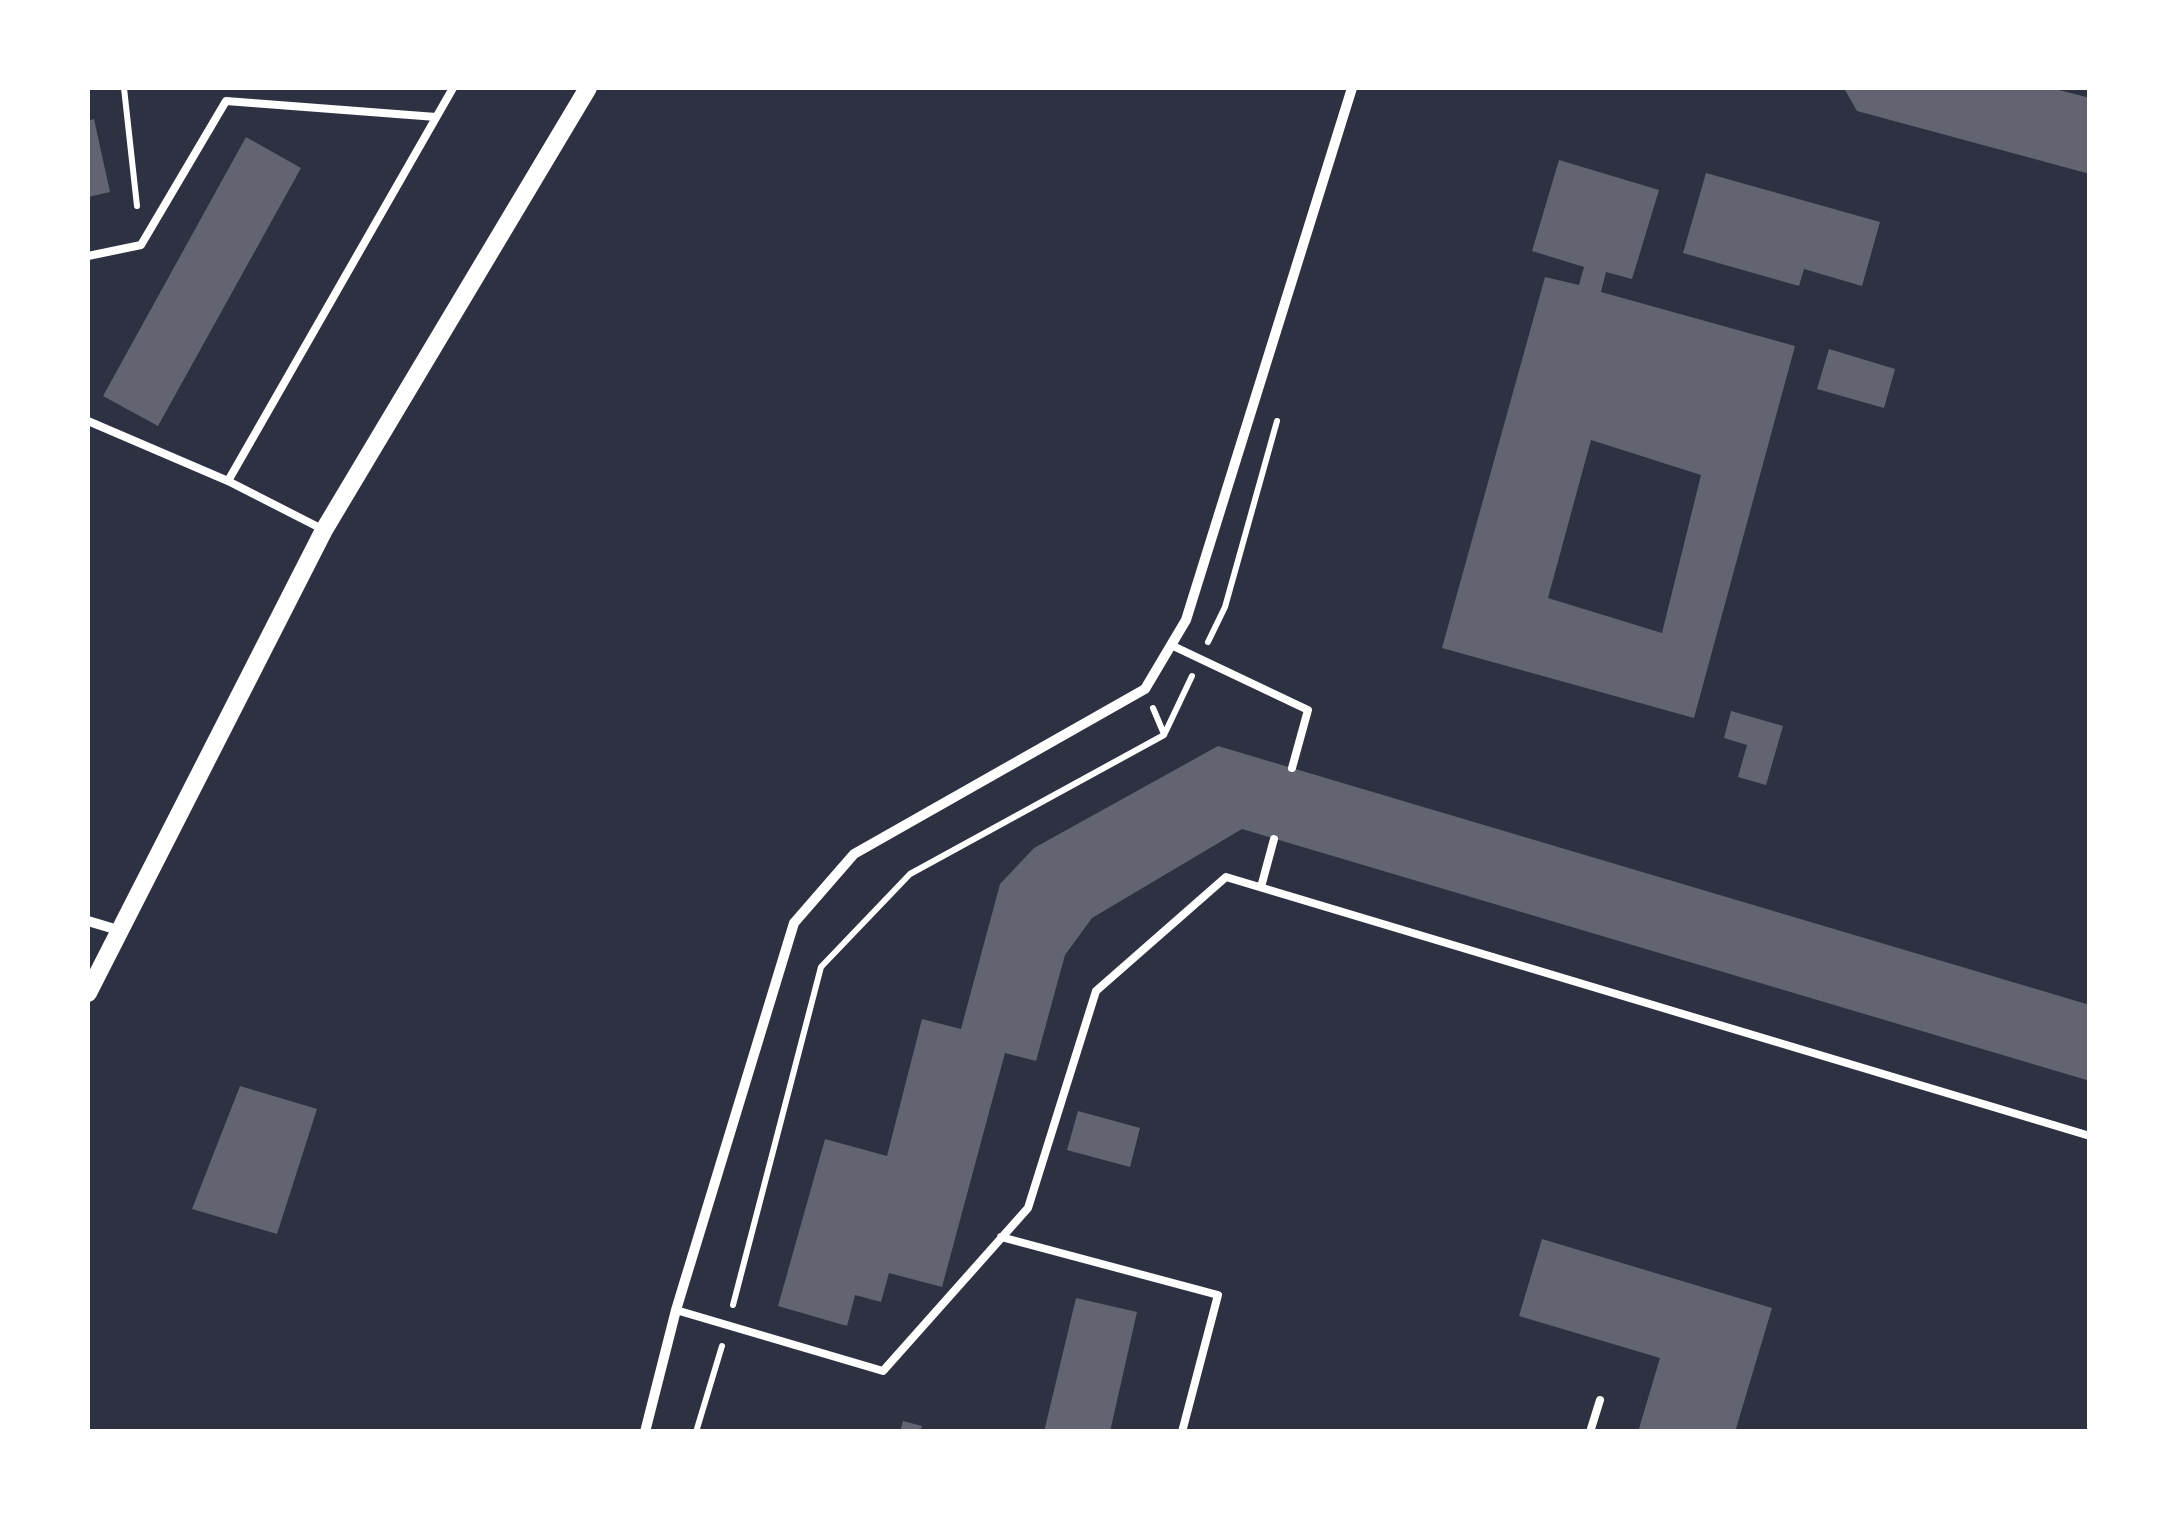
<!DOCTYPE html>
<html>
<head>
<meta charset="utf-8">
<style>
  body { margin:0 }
  #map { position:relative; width:2177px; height:1519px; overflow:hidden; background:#2d3142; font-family:"Source Sans 3",sans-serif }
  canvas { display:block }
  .frame { position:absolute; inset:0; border:90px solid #fff; pointer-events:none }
</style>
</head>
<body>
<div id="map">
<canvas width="2177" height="1519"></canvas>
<div class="frame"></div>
</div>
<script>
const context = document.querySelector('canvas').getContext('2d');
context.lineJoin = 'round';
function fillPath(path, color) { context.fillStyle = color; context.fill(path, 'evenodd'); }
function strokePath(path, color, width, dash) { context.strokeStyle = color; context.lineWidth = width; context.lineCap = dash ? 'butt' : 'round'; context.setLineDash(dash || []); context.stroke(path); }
const building = new Path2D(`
  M 1844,88 L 2051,88 L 2090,98 L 2090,174 L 1857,111 Z
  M 94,119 L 110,192 L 88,197 L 88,121 Z
  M 246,137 L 301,168 L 158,426 L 103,396 Z
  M 1559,160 L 1659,190 L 1632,279 L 1606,272 L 1601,292 L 1795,346 L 1694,718 L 1442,648 L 1545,277 L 1579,285 L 1584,267 L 1532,251 ZM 1591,440 L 1701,475 L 1662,633 L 1548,598 Z
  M 1706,173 L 1880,222 L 1862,286 L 1804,269 L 1799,286 L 1683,253 Z
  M 1829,349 L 1895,369 L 1884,408 L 1817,389 Z
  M 1731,711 L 1783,726 L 1766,785 L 1738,777 L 1747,745 L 1724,738 Z
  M 1218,746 L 2090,1005 L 2090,1081 L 1242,829 L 1092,918 L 1065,955 L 1036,1061 L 1005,1053 L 942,1287 L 889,1273 L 881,1302 L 855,1295 L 847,1326 L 778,1306 L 825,1139 L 887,1156 L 922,1019 L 961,1029 L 1000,884 L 1034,848 Z
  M 240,1086 L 317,1109 L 277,1234 L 192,1209 Z
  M 1078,1111 L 1140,1128 L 1130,1167 L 1067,1150 Z
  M 1542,1239 L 1772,1308 L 1735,1432 L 1638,1432 L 1660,1358 L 1519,1316 Z
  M 1076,1298 L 1137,1312 L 1110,1432 L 1044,1432 Z
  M 903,1421 L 922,1426 L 920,1432 L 900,1432 Z`);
const path = new Path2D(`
  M 124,88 L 137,206
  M 1208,642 L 1225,607 L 1277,421
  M 1153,708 L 1164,734
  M 733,1305 L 821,967 L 910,874 L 1164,735 L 1192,676
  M 696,1432 L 722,1346`);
const service = new Path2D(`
  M 88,256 L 141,245 L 226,101 L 436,117
  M 88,421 L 228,481 L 324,530
  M 228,481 L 453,88
  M 1171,645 L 1308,710 L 1292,768
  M 1261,887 L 1274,839
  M 1001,1237 L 1218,1295 L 1182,1432
  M 676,1310 L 883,1371 L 1028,1208 L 1096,991 L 1226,877 L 2090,1136
  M 1590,1432 L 1600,1400`);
const minor = new Path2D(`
  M 88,921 L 118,930
  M 645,1432 L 676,1310 L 794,923 L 854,854 L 1145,689 L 1186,620 L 1352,88`);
const tertiary = new Path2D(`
  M 88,993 L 324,530 L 588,88`);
fillPath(building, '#626471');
strokePath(path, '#fff', 6);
strokePath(service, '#fff', 8);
strokePath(minor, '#fff', 10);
strokePath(tertiary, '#fff', 18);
</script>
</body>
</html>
